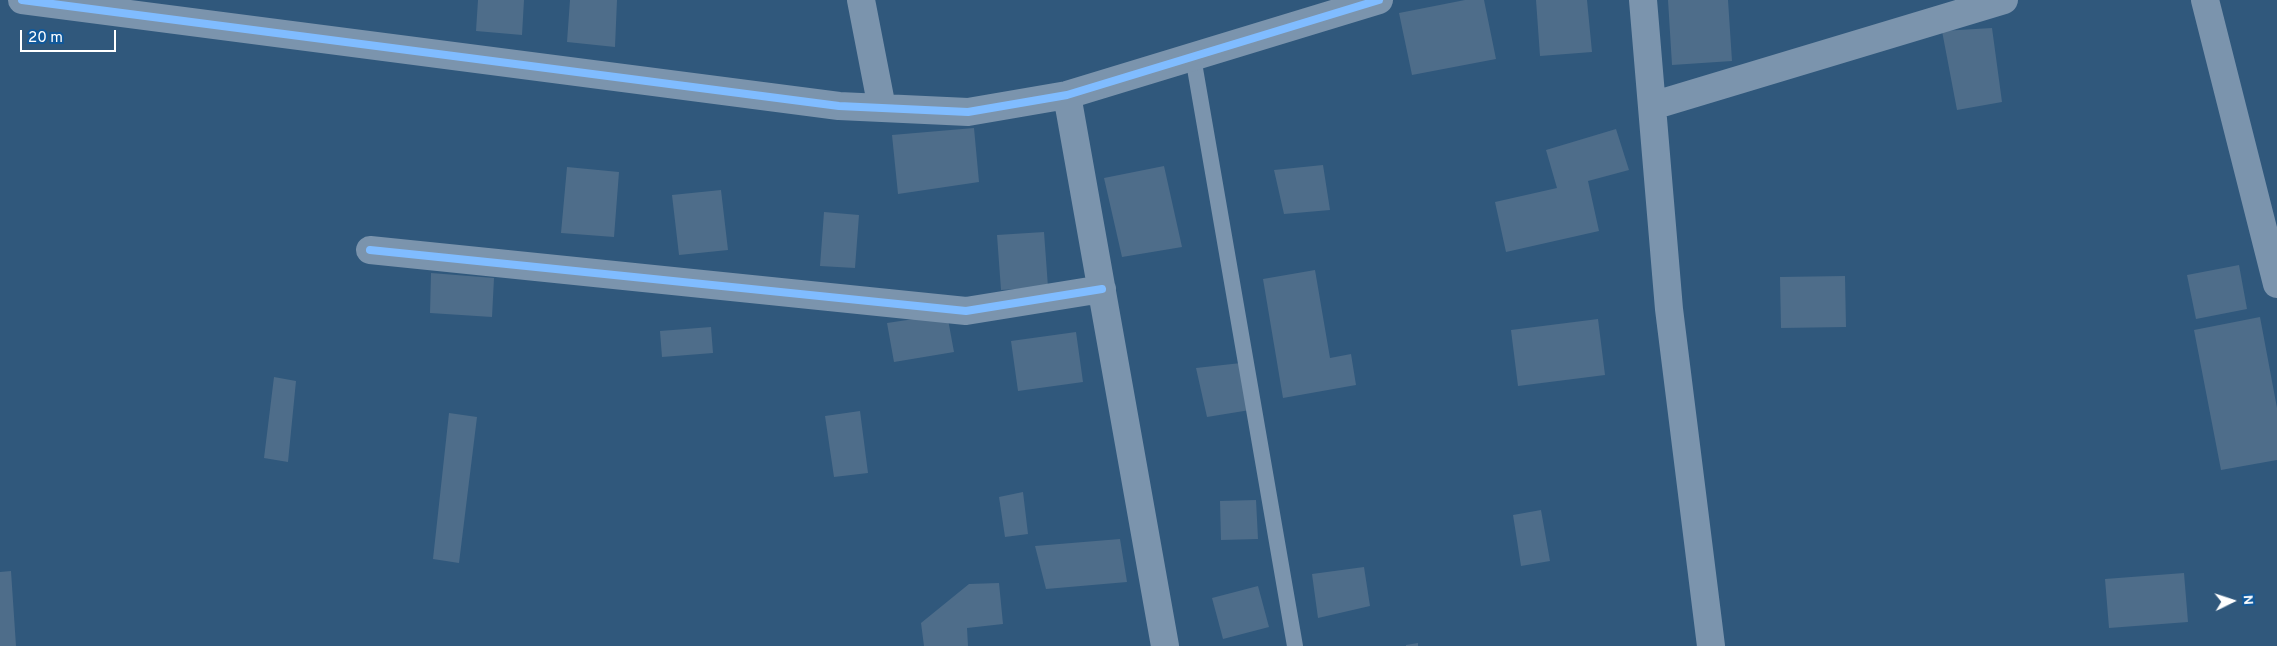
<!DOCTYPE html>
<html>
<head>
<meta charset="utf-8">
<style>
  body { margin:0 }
  #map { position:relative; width:2277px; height:646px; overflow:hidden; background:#30587c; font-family:Overpass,sans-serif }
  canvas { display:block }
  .north { position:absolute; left:2207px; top:576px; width:50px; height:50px; -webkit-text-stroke:4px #11599b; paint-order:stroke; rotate:86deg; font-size:14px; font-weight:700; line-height:20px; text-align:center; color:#fff }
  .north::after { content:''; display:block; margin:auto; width:18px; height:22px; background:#fff; clip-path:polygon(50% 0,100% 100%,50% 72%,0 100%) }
  .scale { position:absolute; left:20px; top:30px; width:96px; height:22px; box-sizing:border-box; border:2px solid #fff; border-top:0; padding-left:6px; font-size:15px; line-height:18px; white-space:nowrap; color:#fff; -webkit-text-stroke:4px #11599b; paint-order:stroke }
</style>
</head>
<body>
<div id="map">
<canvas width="2277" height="646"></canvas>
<div class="north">N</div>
<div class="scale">20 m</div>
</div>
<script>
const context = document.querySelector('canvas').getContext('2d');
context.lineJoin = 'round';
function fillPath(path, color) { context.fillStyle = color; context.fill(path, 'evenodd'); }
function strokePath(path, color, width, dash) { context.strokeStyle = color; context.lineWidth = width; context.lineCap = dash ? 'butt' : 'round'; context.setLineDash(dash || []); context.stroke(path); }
const building = new Path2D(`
  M 478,0 L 524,0 L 522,35 L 476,31 Z
  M 570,0 L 617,0 L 615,47 L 567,42 Z
  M 1465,0 L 1484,0 L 1496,59 L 1412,75 L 1399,13 Z
  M 1536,0 L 1587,0 L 1592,52 L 1540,56 Z
  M 1668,0 L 1728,0 L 1732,61 L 1672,65 Z
  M 1992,28 L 2002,102 L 1957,110 L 1942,31 Z
  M 974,128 L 979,182 L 898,194 L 892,135 Z
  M 1616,129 L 1629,170 L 1588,181 L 1599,231 L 1506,252 L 1495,202 L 1557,188 L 1546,150 Z
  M 1323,165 L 1330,210 L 1284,214 L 1274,170 Z
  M 1164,166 L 1182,247 L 1122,257 L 1104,178 Z
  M 567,167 L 619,172 L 614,237 L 561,233 Z
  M 721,190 L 728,250 L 679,255 L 672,195 Z
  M 824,212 L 859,215 L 855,268 L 820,266 Z
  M 1044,232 L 1048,287 L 1001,290 L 997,235 Z
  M 2239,265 L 2247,309 L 2196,319 L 2187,275 Z
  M 1315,270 L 1330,358 L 1351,354 L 1356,385 L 1283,398 L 1263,279 Z
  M 431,273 L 494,278 L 492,317 L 430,313 Z
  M 1845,276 L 1846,327 L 1781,328 L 1780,277 Z
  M 947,314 L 954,352 L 894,362 L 887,323 Z
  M 2260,317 L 2277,408 L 2277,460 L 2221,470 L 2194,330 Z
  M 1598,319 L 1605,375 L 1518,386 L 1511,330 Z
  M 711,327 L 713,353 L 662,357 L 660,331 Z
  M 1076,332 L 1083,382 L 1018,391 L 1011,341 Z
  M 1241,363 L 1250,410 L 1207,417 L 1196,368 Z
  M 274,377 L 296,381 L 288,462 L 264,458 Z
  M 860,411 L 868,473 L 834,477 L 825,416 Z
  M 449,413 L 477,417 L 459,563 L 433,559 Z
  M 1023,492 L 1028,534 L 1005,537 L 999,497 Z
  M 1256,500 L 1258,539 L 1221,540 L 1220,501 Z
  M 1541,510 L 1550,561 L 1521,566 L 1513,515 Z
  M 1120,539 L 1127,582 L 1046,589 L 1035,546 Z
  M 1364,567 L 1370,606 L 1318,618 L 1312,574 Z
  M 11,571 L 16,646 L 0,646 L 0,572 Z
  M 2184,573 L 2188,622 L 2109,628 L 2105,579 Z
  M 999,583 L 1003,624 L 967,628 L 968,646 L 924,646 L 921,623 L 969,584 Z
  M 1258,586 L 1269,627 L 1223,639 L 1212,598 Z
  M 1418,643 L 1418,646 L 1406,646 L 1406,645 Z`);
const service = new Path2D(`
  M 1193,57 L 1295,646`);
const minor = new Path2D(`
  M 22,0 L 839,106 L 968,112 L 1067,95 L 1379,0
  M 861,0 L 882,108
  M 1643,0 L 1669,309 L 1711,646
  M 2205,0 L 2277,284
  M 1067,95 L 1165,646
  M 1652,106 L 2004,0
  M 370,250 L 966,311 L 1102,289`);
const cycleway = new Path2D(`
  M 22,0 L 839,106 L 968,112 L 1067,95 L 1379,0
  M 370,250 L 966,311 L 1102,289`);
fillPath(building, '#4e6d8a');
strokePath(service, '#7b94ad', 16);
strokePath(minor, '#7b94ad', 28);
strokePath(cycleway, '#80bcff', 8);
</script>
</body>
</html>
